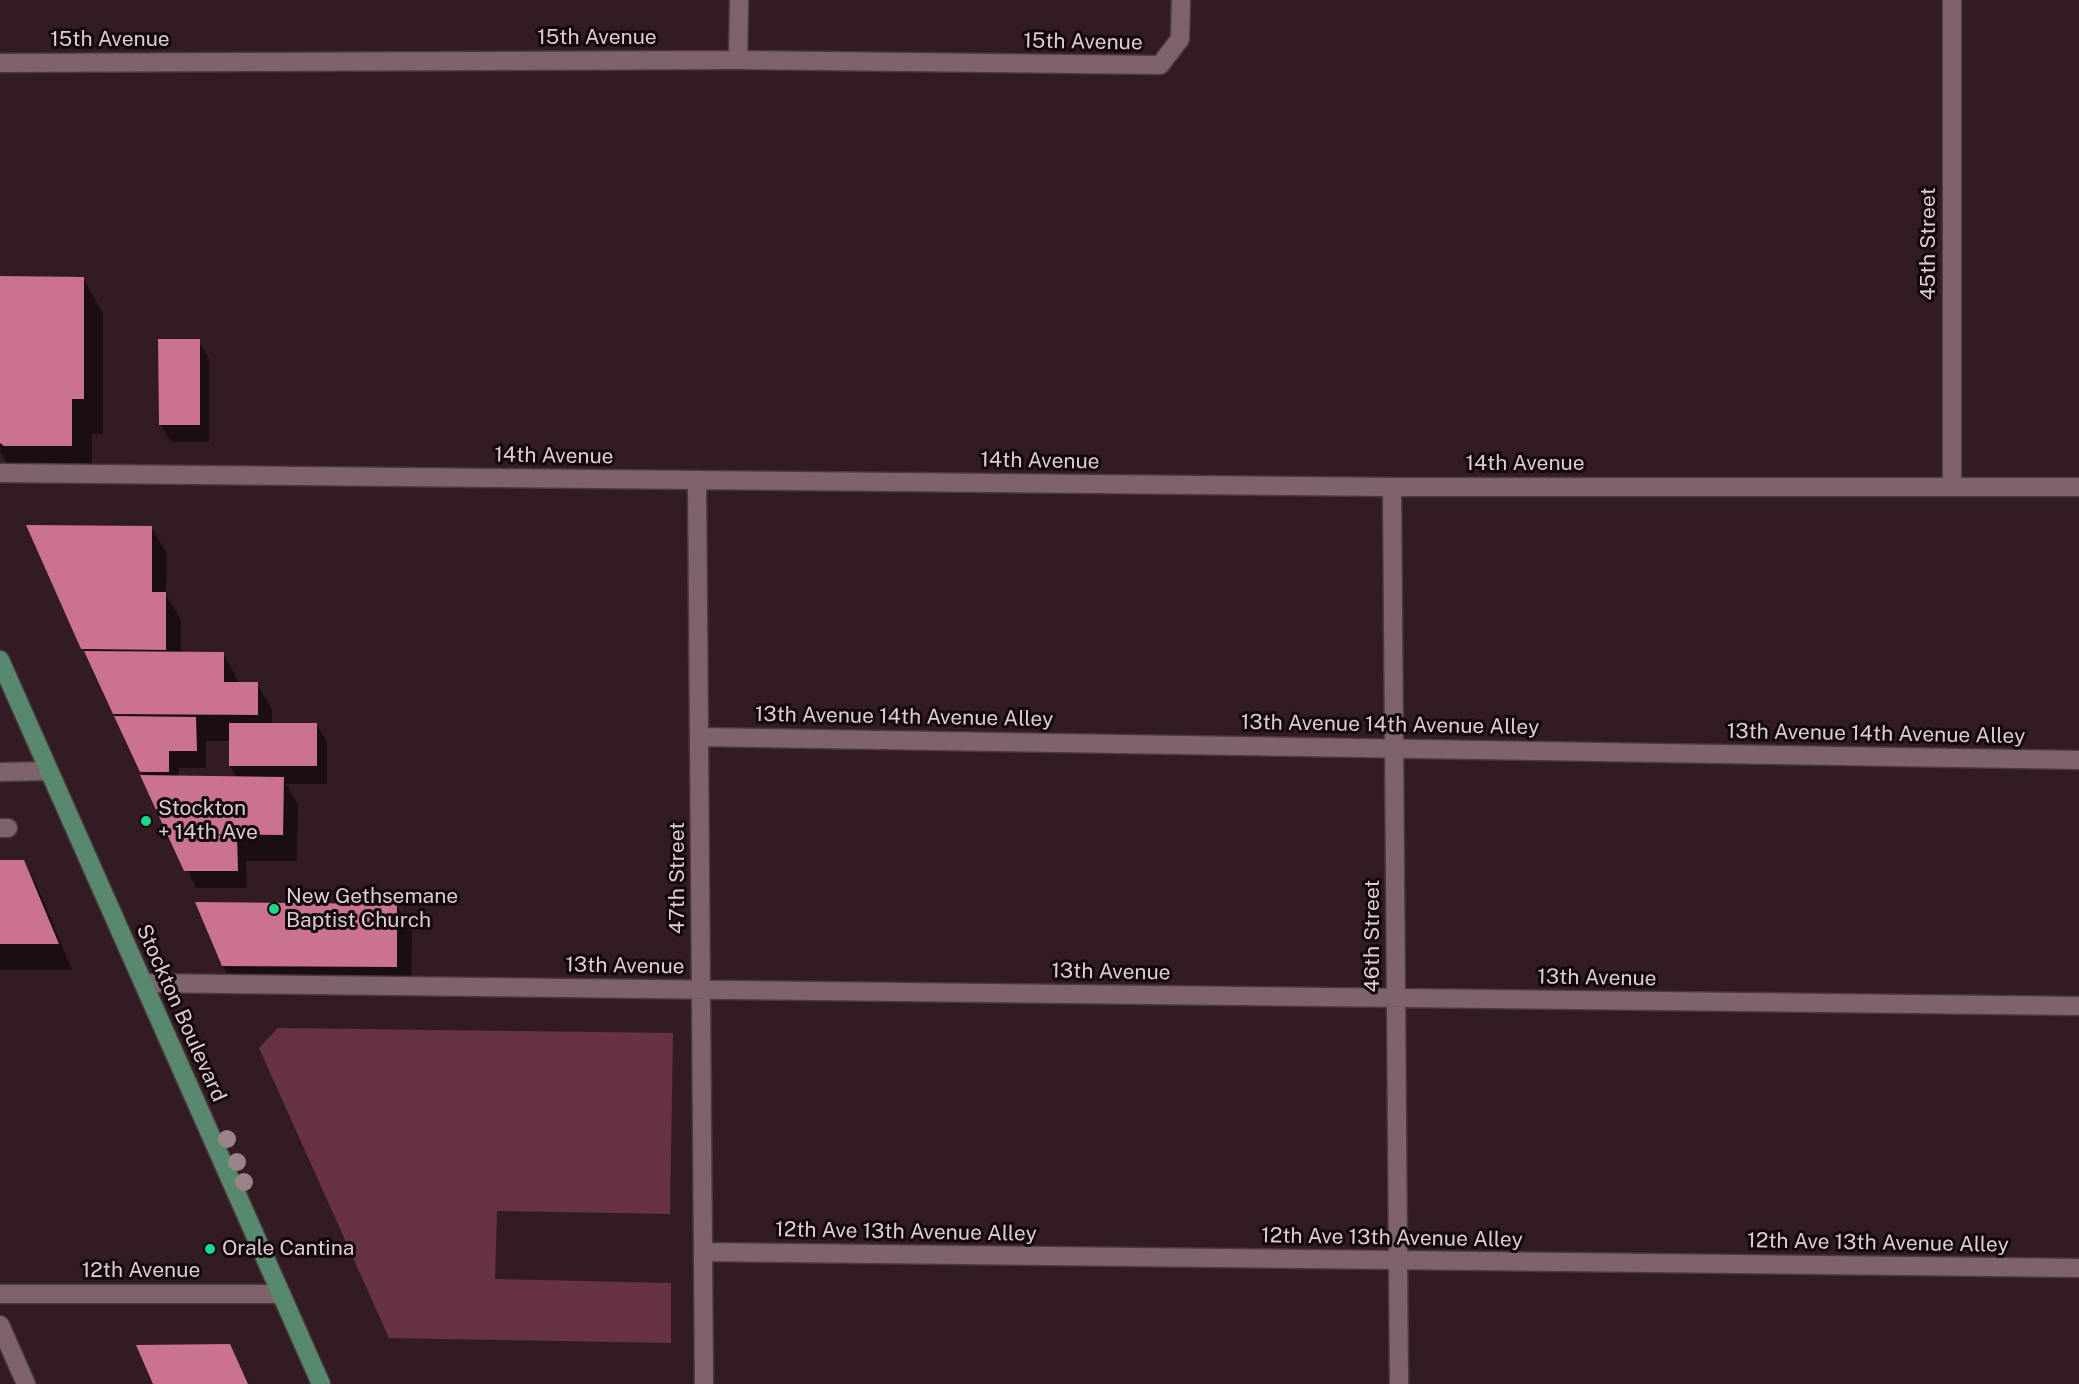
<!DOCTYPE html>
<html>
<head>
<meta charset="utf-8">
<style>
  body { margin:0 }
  canvas { display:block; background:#321b22 }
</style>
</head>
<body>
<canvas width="2079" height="1384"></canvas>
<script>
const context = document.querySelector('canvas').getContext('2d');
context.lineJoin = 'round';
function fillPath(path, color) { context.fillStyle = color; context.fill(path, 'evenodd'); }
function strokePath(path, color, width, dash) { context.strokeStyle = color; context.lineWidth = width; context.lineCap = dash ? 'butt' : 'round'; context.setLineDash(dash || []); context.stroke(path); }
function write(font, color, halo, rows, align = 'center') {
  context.font = font + ' "Public Sans",sans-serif'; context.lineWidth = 6; context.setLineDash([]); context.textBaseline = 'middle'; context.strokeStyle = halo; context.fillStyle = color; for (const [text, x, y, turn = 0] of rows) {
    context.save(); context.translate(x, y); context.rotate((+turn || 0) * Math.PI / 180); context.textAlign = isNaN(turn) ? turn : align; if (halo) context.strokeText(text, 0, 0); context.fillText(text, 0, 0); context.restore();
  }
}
const green = new Path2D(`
  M 278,1028 L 673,1033 L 670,1214 L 497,1211 L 495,1279 L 671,1283 L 671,1343 L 389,1338 L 259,1048 Z`);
const shadow = new Path2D(`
  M 0,278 L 83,278 L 103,313 L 103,434 L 92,434 L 92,480 L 11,470 L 0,451 Z
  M 199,341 L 209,359 L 209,442 L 171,442 L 160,424 Z
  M 151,527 L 167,554 L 166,595 L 181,620 L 181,653 L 223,653 L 239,683 L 257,683 L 272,710 L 272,724 L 316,724 L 327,742 L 327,784 L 286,784 L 298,805 L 297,861 L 246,861 L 247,888 L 196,888 L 83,649 ZM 206,741 L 230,741 L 230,766 L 237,778 L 178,777 L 179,768 L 206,768 Z
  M 23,861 L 38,888 L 72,970 L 0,970 L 0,862 Z
  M 397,906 L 412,932 L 411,993 L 239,992 L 223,966 Z
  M 229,1346 L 249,1384 L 155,1384 Z`);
const building = new Path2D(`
  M 0,276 L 84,277 L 84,399 L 72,399 L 72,446 L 4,446 L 0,443 Z
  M 158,339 L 200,339 L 200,425 L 159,425 Z
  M 26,525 L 152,526 L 152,592 L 166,592 L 166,650 L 81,649 Z
  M 84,651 L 224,652 L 224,682 L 258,682 L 258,715 L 113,714 Z
  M 114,716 L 196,717 L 197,751 L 169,751 L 169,772 L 140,772 Z
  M 229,723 L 317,723 L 317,766 L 229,766 Z
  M 140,775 L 284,777 L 283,835 L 181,834 L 237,836 L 238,871 L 184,871 Z
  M 0,860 L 24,860 L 59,944 L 0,944 Z
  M 195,902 L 397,904 L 397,967 L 222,966 Z
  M 230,1344 L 248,1384 L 153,1384 L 136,1345 Z`);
const minor = new Path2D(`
  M 1952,0 L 1952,487
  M 738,60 L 739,0
  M 0,63 L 738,60 L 1160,65 L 1180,39 L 1181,0
  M 0,473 L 1392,487 L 2079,487
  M 697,480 L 704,1384
  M 1392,487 L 1399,1384
  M 700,737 L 2079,760
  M 0,772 L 49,771
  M 0,828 L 8,828
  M 143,983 L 2079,1006
  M 704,1252 L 2079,1268
  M 0,1294 L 281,1294
  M 0,1325 L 26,1384`);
const major = new Path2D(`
  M 0,660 L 321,1384`);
const trees = [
  [227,1139],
  [237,1162],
  [244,1182]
];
const markers = [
  [146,821,6,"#17d989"],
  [274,909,6,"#17d989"],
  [210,1249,6,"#17d989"]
];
const streetNames = [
  ["15th Avenue",597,38],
  ["15th Avenue",110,40],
  ["15th Avenue",1083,42,1],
  ["45th Street",1929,244,-90],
  ["14th Avenue",554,456,1],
  ["14th Avenue",1040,461,1],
  ["14th Avenue",1525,464],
  ["13th Avenue 14th Avenue Alley",904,717,1],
  ["13th Avenue 14th Avenue Alley",1390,725,1],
  ["13th Avenue 14th Avenue Alley",1876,734,1],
  ["47th Street",678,878,-90],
  ["46th Street",1373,936,-90],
  ["13th Avenue",625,966,1],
  ["13th Avenue",1111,972,1],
  ["13th Avenue",1597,978,1],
  ["Stockton Boulevard",181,1013,66],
  ["12th Ave 13th Avenue Alley",906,1232,1],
  ["12th Ave 13th Avenue Alley",1392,1238,1],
  ["12th Ave 13th Avenue Alley",1878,1243,1],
  ["12th Avenue",141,1271]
];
const poiNames = [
  ["Stockton",158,809],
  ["+ 14th Ave",158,833],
  ["New Gethsemane",286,897],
  ["Baptist Church",286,921],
  ["Orale Cantina",222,1249]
];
fillPath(green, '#673244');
fillPath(shadow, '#0007');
fillPath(building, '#ca728e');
strokePath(minor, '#4b393e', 21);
strokePath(major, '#4b393e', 21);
strokePath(minor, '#7f636b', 18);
strokePath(major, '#58886d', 18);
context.fillStyle = '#9b838a';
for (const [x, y] of trees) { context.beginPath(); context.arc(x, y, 9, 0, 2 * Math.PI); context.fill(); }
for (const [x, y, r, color] of markers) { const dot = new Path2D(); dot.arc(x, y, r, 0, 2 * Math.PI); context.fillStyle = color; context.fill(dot); strokePath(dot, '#13090c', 2); }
write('21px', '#ddccd1', '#13090c', streetNames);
write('21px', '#ddccd1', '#13090c', poiNames, 'left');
</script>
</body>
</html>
